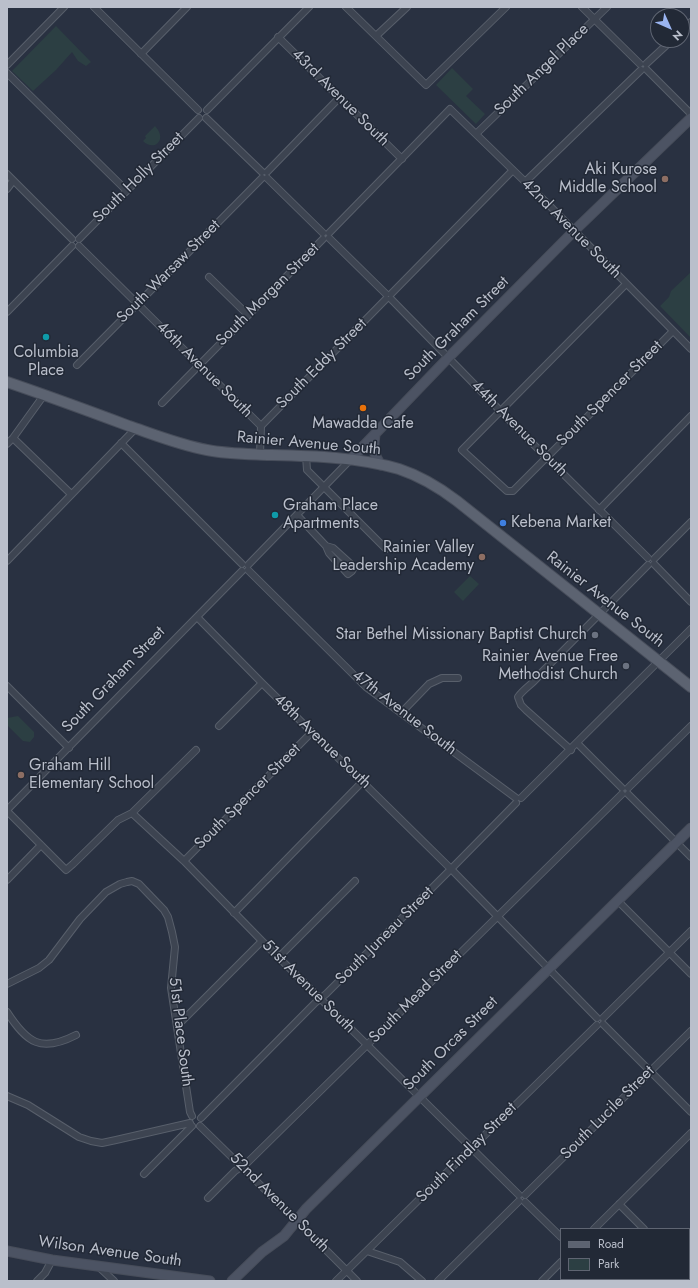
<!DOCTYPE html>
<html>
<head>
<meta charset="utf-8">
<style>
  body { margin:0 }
  #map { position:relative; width:698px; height:1288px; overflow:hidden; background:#293141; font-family:Jost,sans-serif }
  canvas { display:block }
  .frame { position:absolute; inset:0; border:8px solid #babfcb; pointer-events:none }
  .legend { position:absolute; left:560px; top:1228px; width:130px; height:52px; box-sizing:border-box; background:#222936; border:1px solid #5f6572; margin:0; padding:5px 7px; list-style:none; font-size:12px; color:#babfcb }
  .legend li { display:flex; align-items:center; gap:8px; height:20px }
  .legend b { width:20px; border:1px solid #5f6572 }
  .north { position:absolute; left:650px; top:8px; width:40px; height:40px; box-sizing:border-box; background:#222936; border:1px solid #5f6572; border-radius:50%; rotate:135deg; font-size:11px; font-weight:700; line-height:16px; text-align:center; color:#babfcb }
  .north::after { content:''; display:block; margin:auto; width:14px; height:18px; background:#9ab4f0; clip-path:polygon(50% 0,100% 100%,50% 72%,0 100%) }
</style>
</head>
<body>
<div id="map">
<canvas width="698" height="1288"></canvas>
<div class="frame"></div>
<ul class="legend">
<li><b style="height:5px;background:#5c6371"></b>Road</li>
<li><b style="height:11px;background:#2c3f43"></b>Park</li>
</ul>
<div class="north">N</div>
</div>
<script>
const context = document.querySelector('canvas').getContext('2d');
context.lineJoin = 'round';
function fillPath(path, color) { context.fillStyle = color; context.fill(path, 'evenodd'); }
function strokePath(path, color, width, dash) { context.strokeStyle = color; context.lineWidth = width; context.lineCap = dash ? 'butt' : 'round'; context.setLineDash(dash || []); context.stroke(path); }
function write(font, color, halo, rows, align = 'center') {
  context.font = font + ' Jost,sans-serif'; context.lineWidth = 3; context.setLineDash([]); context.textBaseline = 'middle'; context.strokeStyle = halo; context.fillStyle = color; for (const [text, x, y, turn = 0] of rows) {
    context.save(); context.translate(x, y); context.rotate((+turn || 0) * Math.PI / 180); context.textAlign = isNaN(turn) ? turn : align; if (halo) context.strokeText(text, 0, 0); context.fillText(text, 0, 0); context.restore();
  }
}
const green = new Path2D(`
  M 56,26 L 91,62 L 86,66 L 78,61 L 72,52 L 56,70 L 33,91 L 12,71 Z
  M 452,68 L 473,89 L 466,96 L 485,114 L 476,124 L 436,85 Z
  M 155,126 C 168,140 154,152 143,141 L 146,138 L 145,136 Z
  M 691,272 L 691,338 L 660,306 L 669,297 L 671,291 Z
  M 470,576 L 479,584 L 463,601 L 454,592 Z
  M 18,716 L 34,732 L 34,737 L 30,742 L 23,741 L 7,725 L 7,718 Z`);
const street = new Path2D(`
  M 94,7 L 198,110
  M 346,7 L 426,85 L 506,7
  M 582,7 L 640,64
  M 682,30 L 691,22
  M 376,36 L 407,7
  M 278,37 L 402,159
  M 141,54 L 187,7
  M 646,64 L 672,40
  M 7,65 L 64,7
  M 646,69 L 691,114
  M 7,73 L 127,191
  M 207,110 L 309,7
  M 206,118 L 262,172
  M 476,134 L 607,7
  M 267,172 L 340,97
  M 7,174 L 72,239
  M 267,178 L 323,233
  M 525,182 L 641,70
  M 7,189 L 13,181
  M 329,233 L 450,109 L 548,204 L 691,349
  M 329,238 L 386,294
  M 79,239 L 199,118
  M 79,246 L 261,426
  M 209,277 L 248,315
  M 626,284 L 462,450 L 507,491 L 513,491 L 673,331
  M 391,294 L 513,170
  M 391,299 L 521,432 L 648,558
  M 7,312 L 72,246
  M 77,365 L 262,178
  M 162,403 L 323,239
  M 13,438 L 71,494
  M 121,443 L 242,564
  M 7,444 L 13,438 L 44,395
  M 260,454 L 261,426 L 386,299
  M 306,456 L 307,470 L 386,549
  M 599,510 L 691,416
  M 297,515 L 326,546 L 333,548 L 354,567 L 352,571 L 348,574 L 329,553 L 326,546
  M 654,559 L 691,522
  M 7,561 L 136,428
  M 654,564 L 691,602
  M 248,565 L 350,460
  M 248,570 L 366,687 L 516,798
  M 197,617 L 262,683 L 449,867
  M 7,686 L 69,748
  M 401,713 L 429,684 L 442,678 L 458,678
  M 219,726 L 262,683
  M 577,743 L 622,788
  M 571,750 L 526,710 L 521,705 L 518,697 C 524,688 536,682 540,674 L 648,565
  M 628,788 L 691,726
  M 628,794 L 691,857
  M 521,798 L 691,629
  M 7,810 L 242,571
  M 7,811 L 66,870 L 73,864 L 118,820 L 132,813 L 196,750
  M 132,813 L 184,861 L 262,941 L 519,1195
  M 184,861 L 312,732
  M 453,867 L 516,803
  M 453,871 L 597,1018
  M 7,880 L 41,845
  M 618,901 L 691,974
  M 234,913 L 363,781
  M 279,957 L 355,881
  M 7,984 L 39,968 L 49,960 L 80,919 L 106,892 L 120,884 L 127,882 L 132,881 L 139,884 L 164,910 L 168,917 L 172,932 L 175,947 L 171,988 L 190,1112 L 192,1116
  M 7,1012 C 27,1043 41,1053 76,1035
  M 603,1018 L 691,931
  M 603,1024 L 691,1112
  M 177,1026 L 262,941
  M 7,1096 L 28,1105 L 79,1137 L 91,1141 L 102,1143 L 116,1140 L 190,1123
  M 201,1118 L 315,1003 L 326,994 L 449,871
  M 200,1126 L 296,1220 L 357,1281
  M 144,1174 L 192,1126
  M 525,1195 L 691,1031
  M 208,1198 L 235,1171 L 247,1163 L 622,794
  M 525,1202 L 561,1237
  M 619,1204 L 644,1229
  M 594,1229 L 691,1133
  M 689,1237 L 691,1235
  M 367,1251 L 400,1262 L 422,1281
  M 99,1267 L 114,1281
  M 689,1273 L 691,1275
  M 591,1279 L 593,1281
  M 37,1281 L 45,1273 L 52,1260
  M 336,1281 L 597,1025
  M 438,1281 L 519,1201
  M 542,1281 L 561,1262`);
const secondary = new Path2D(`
  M 375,435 C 373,448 373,454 381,465
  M 350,460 L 448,358 L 574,231 L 691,118
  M 7,1251 L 52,1260 L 210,1281
  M 232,1281 L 262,1252 L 284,1236 L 306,1209 L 691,828`);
const primary = new Path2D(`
  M 7,382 C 48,396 89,411 129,426 C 155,435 180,445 207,450 C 227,454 250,454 270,455 C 312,456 359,457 399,469 C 420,476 440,488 457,501 L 691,687`);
const markers = [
  [665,179,4,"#8d6e63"],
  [46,337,4,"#0f9aa8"],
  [363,408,4,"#e8710a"],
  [275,515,4,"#0f9aa8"],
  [503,523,4,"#3f7fe0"],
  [482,557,4,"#8d6e63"],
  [595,635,4,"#6b7280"],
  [626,666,4,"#6b7280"],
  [21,775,4,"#8d6e63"]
];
const streetNames = [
  ["South Angel Place",542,70,-44],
  ["43rd Avenue South",340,98,45],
  ["South Holly Street",139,178,-45],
  ["42nd Avenue South",571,229,45],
  ["South Warsaw Street",169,272,-45],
  ["South Morgan Street",268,295,-45],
  ["South Graham Street",457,329,-45],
  ["South Eddy Street",322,364,-45],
  ["46th Avenue South",204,370,45],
  ["South Spencer Street",610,394,-45],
  ["44th Avenue South",519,429,45],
  ["Rainier Avenue South",309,444,5],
  ["Rainier Avenue South",605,600,38],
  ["South Graham Street",114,680,-46],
  ["47th Avenue South",404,713,38],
  ["48th Avenue South",322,742,44],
  ["South Spencer Street",248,797,-45],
  ["South Juneau Street",385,936,-45],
  ["51st Avenue South",308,987,45],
  ["South Mead Street",416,997,-45],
  ["51st Place South",180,1032,83],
  ["South Orcas Street",451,1044,-45],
  ["South Lucile Street",608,1113,-45],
  ["South Findlay Street",467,1153,-45],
  ["52nd Avenue South",279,1203,45],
  ["Wilson Avenue South",110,1252,8]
];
const poiNames = [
  ["Aki Kurose",657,170],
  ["Middle School",657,188],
  ["Columbia",46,353,"center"],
  ["Place",46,371,"center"],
  ["Mawadda Cafe",363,424,"center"],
  ["Graham Place",283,506,"left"],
  ["Apartments",283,524,"left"],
  ["Kebena Market",511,523,"left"],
  ["Rainier Valley",474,548],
  ["Leadership Academy",474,566],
  ["Star Bethel Missionary Baptist Church",587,635],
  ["Rainier Avenue Free",618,657],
  ["Methodist Church",618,675],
  ["Graham Hill",29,766,"left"],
  ["Elementary School",29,784,"left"]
];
fillPath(green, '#2c3f43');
strokePath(street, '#585f6b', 8);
strokePath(secondary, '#474d5a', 11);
strokePath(primary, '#474d5a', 12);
strokePath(street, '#3d4451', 6);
strokePath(secondary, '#4c5363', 9);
strokePath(primary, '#5c6371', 10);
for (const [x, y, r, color] of markers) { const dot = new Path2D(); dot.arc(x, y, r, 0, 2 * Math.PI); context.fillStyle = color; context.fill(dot); strokePath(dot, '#222936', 1.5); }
write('16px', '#babfcb', '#222936', streetNames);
write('16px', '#babfcb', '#222936', poiNames, 'right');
</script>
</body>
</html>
